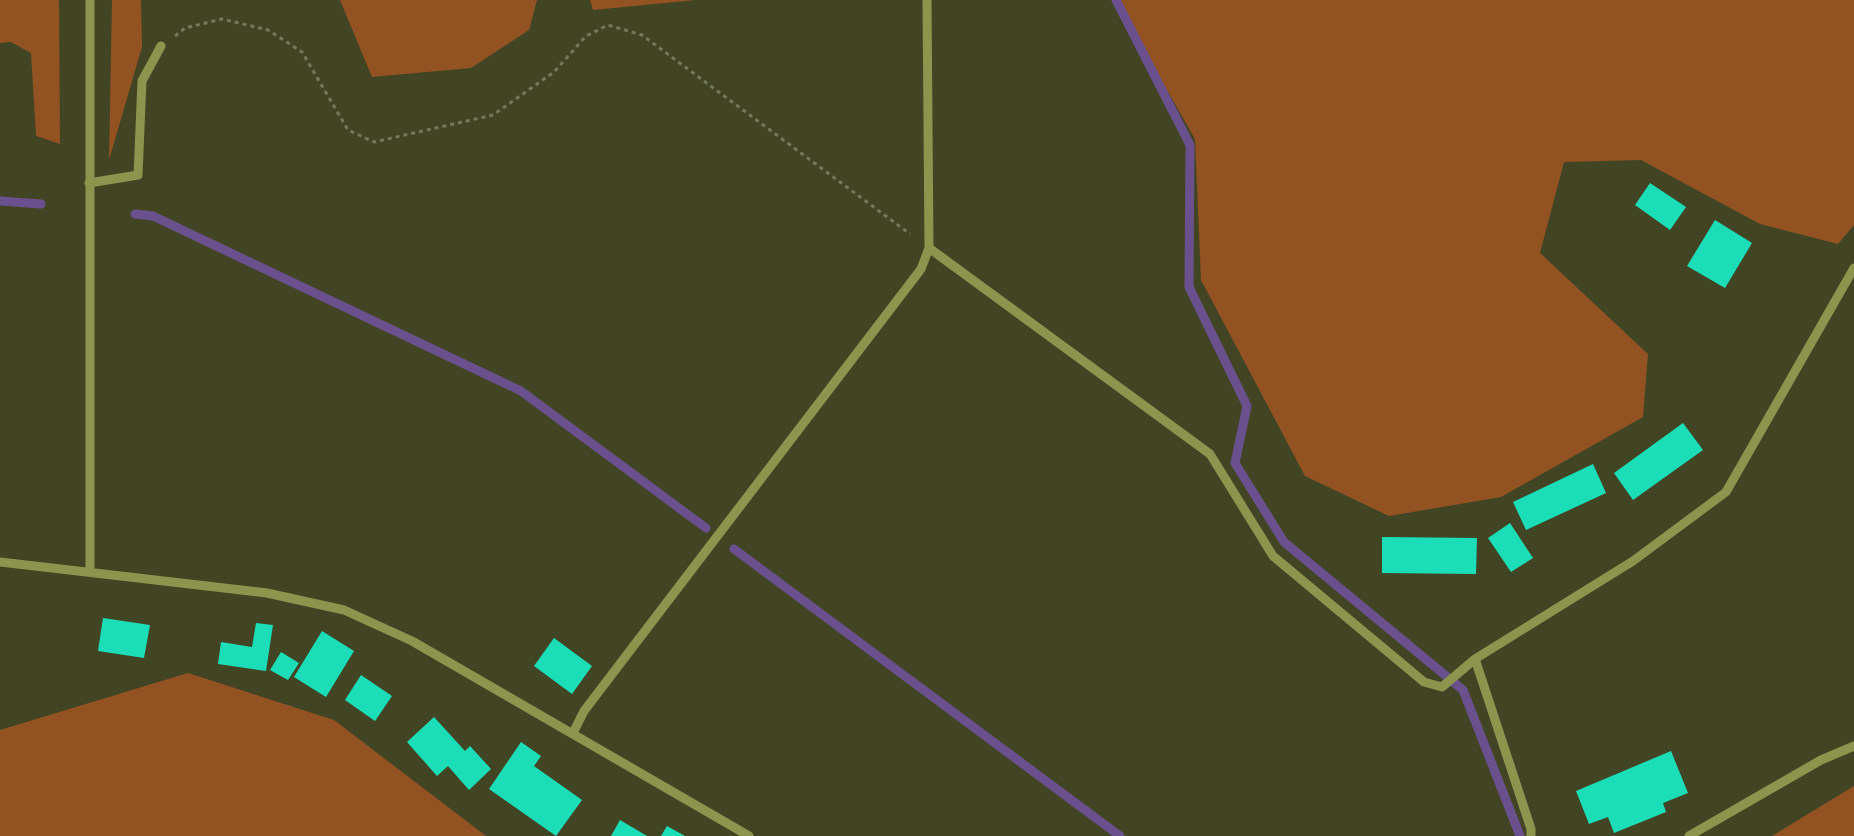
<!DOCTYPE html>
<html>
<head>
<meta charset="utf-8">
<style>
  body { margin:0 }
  canvas { display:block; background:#414524 }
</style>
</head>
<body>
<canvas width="1854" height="836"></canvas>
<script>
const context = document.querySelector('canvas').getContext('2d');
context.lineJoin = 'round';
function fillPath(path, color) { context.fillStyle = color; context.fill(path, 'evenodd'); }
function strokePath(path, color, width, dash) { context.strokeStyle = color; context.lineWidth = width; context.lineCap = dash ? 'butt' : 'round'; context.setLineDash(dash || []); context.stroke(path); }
const green = new Path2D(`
  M 0,0 L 59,0 L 60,144 L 36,136 L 31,53 L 11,42 L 0,43 Z
  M 112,0 L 141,0 L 142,47 L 109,160 Z
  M 340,0 L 537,0 L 529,30 L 471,68 L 372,77 Z
  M 590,0 L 696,0 L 593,10 Z
  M 1112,0 L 1854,0 L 1854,225 L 1838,244 L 1760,224 L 1641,160 L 1564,162 L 1540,253 L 1648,354 L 1643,417 L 1501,497 L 1389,516 L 1305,476 L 1201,280 L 1195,139 L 1123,13 Z
  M 188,673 L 334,720 L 486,836 L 0,836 L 0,730 Z
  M 1854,786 L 1854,836 L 1772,836 Z`);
const stream = new Path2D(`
  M 1116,0 L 1190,145 L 1189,287 L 1247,406 L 1235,463 L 1284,542 L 1463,690 L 1520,836
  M 0,201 L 41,204
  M 135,214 L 153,216 L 521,391 L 706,528
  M 734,549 L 1120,836`);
const building = new Path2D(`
  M 1650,183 L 1686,207 L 1670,230 L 1635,205 Z
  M 1715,220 L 1752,243 L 1725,288 L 1687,266 Z
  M 1683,423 L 1703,450 L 1633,500 L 1614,473 Z
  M 1593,464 L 1606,493 L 1526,530 L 1513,502 Z
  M 1510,523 L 1533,558 L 1511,572 L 1488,538 Z
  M 1382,537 L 1477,538 L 1476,574 L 1382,573 Z
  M 103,618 L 150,625 L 144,658 L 98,651 Z
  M 256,623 L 273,625 L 266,671 L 218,664 L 221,642 L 252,647 Z
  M 322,631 L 354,651 L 326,697 L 294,677 Z
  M 554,638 L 592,666 L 572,694 L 534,666 Z
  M 281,652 L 299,663 L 288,680 L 270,670 Z
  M 361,675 L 392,696 L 375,721 L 345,700 Z
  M 434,717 L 465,751 L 470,746 L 491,769 L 469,790 L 448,766 L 437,776 L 407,742 Z
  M 521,742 L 541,756 L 534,766 L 582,800 L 556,836 L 489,789 Z
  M 1671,751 L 1688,793 L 1663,803 L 1666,812 L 1614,833 L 1608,817 L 1589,824 L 1576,791 Z
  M 620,820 L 647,836 L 611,836 Z
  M 667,826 L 685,836 L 661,836 Z`);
const path = new Path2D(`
  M 175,36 L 185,28 L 222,19 L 268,30 L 302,52 L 348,130 L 374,142 L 493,115 L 554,72 L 586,36 L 608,25 L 642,35 L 910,234`);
const minor = new Path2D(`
  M 90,0 L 90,571
  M 89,183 L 138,175 L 142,81 L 161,46
  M 929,248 L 1210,454 L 1273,556 L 1424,682 L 1442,687 L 1475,659 L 1633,561 L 1726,492 L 1854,268
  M 0,562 L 267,593 L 344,610 L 412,641 L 749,836
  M 1475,659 L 1531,829 L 1531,836
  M 573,733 L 584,711 L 921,269 L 929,248 L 927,0
  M 1689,836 L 1821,760 L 1854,746`);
fillPath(green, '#925222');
strokePath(stream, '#6b508e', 9);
fillPath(building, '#1bdeb8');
strokePath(path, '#74785c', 3, [4, 4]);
strokePath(minor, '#8c944e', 9);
</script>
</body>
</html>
